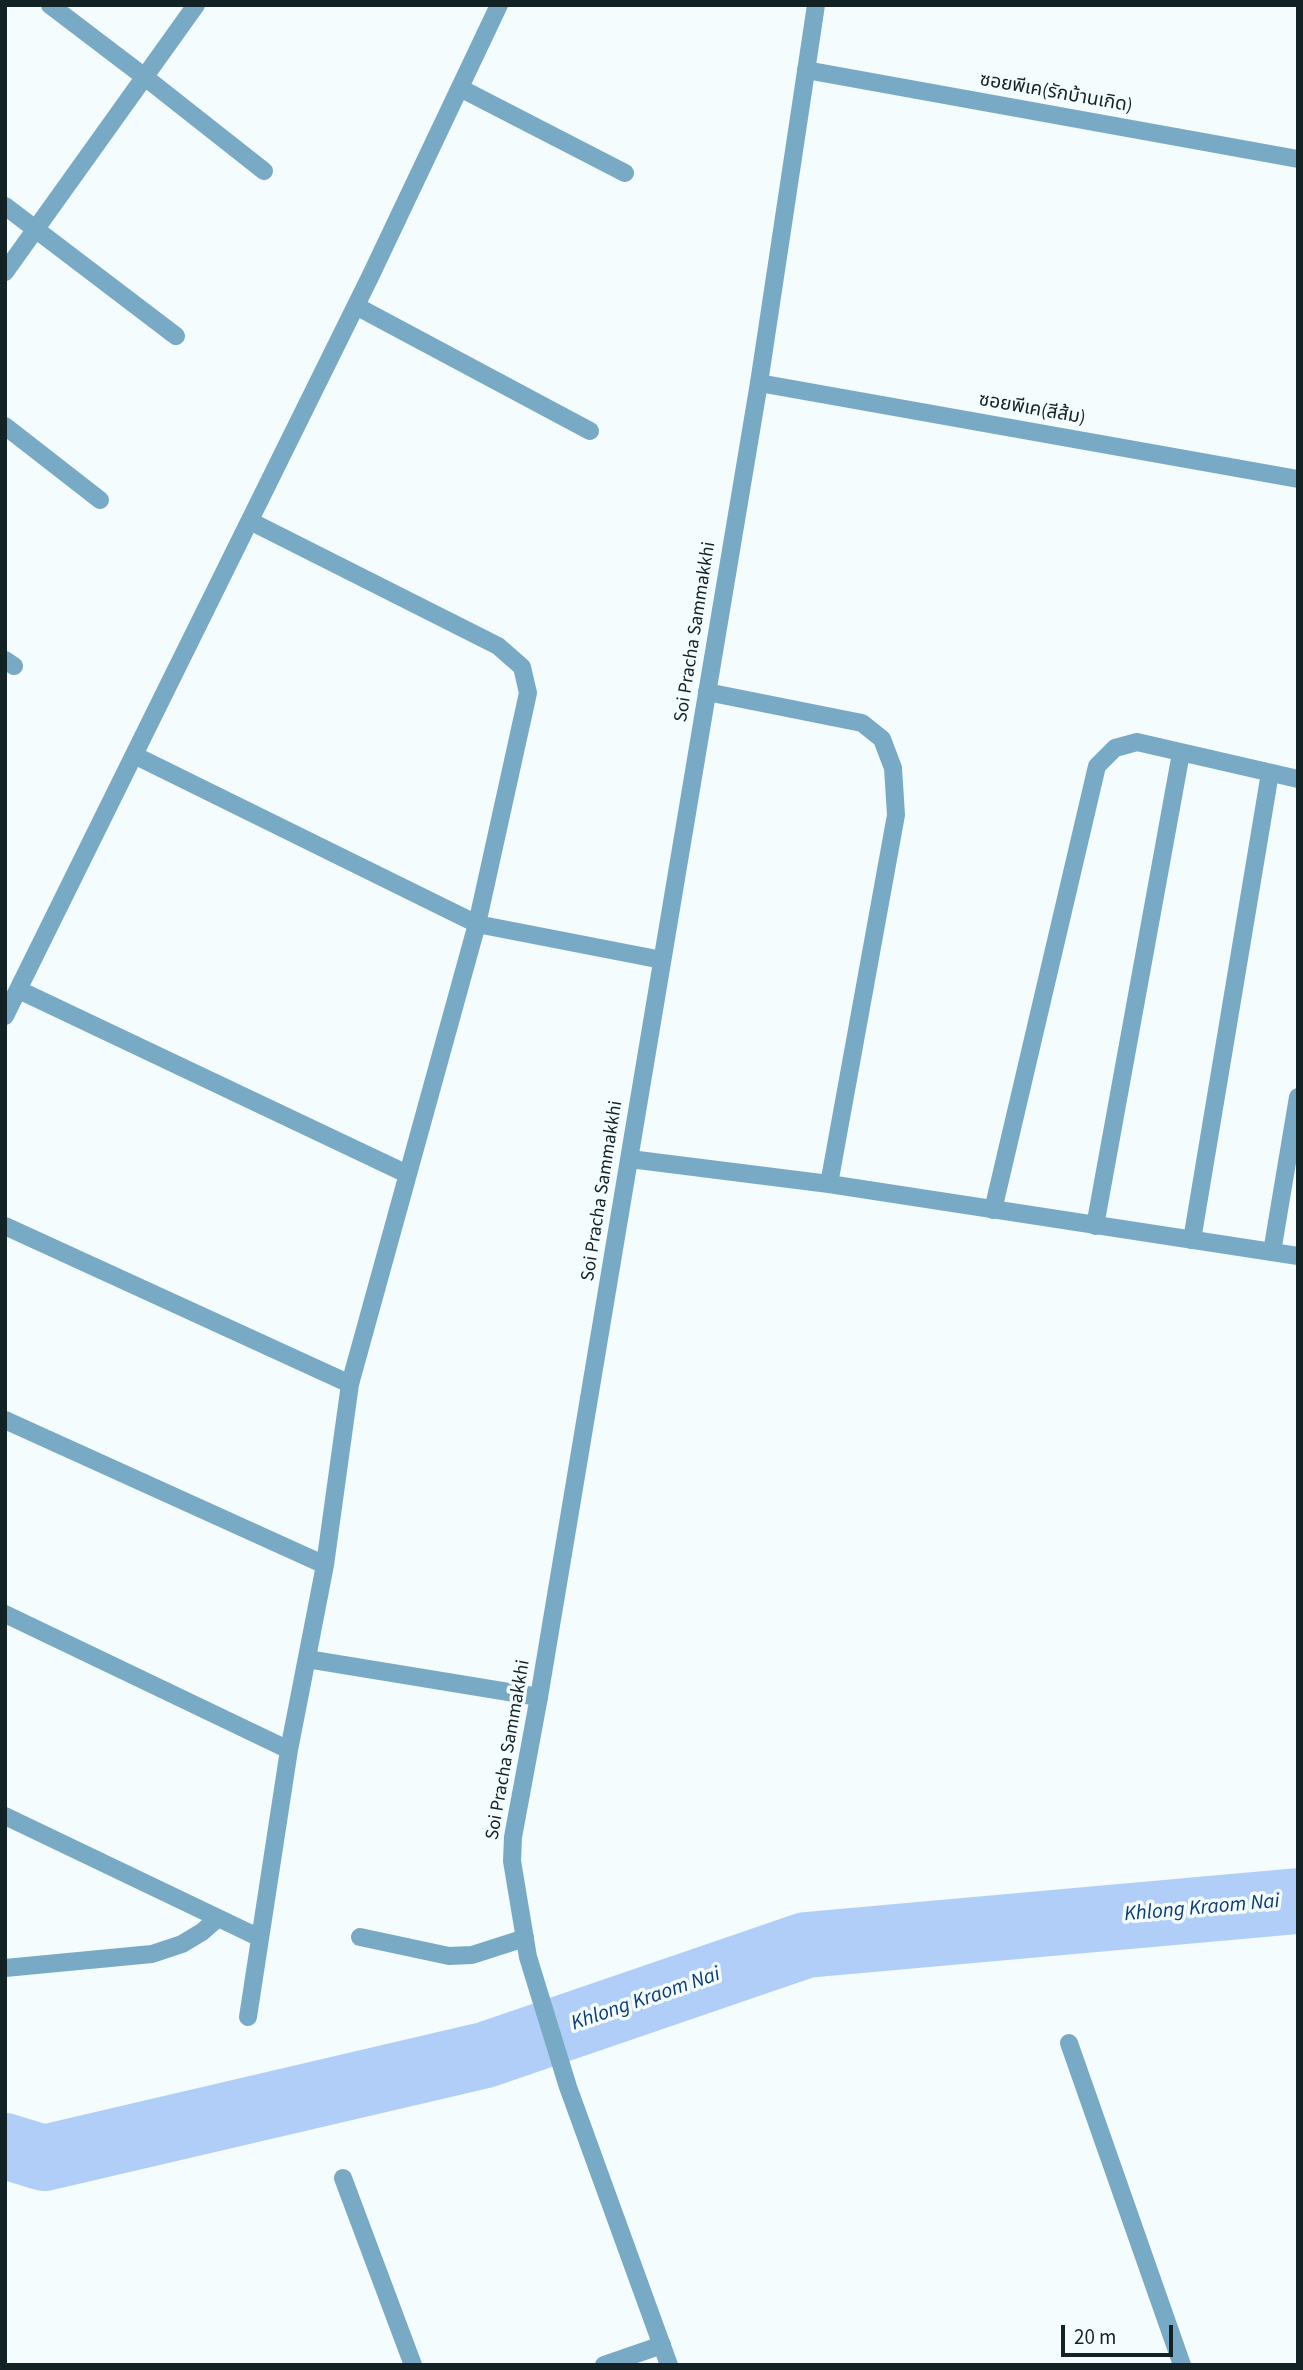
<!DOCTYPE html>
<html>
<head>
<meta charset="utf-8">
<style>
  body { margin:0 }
  #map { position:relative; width:1303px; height:2370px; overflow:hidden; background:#f4fcfd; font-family:"Source Sans 3",sans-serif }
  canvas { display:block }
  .frame { position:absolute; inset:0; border:7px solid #132224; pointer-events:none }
  .scale { position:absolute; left:1061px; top:2325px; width:112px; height:32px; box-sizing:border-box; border:4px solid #132224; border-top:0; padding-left:9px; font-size:21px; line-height:24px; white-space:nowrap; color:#132224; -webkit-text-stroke:5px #f4fcfd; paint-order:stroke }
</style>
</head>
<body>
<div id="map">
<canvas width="1303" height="2370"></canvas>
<div class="frame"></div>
<div class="scale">20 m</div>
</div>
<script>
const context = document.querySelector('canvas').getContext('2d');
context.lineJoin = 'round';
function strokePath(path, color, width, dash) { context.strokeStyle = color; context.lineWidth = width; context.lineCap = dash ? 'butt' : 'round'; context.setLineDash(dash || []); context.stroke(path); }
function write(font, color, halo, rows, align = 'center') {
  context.font = font + ' "Source Sans 3","Noto Sans Thai",sans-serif'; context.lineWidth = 7; context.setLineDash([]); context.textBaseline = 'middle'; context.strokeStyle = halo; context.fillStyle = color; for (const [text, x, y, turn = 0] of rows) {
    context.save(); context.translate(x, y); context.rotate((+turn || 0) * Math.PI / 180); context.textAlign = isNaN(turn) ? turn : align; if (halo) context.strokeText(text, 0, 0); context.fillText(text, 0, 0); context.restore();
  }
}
const river = new Path2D(`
  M 5,2146 L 44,2158 L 485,2055 L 806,1945 L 1298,1901`);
const service = new Path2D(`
  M 50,5 L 146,78
  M 993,1210 L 1097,766 L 1115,748 L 1137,742 L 1298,779
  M 1095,1226 L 1181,753
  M 1192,1240 L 1270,773
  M 1272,1252 L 1298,1097
  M 360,1937 L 449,1956 L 472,1955 L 525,1938
  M 1069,2043 L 1182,2365`);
const minor = new Path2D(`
  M 806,70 L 1298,159
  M 146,78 L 264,171
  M 460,88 L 625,173
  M 5,206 L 176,336
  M 5,272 L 196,5
  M 356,306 L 590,431
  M 759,383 L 1298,479
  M 5,426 L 100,500
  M 5,660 L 14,666
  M 707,692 L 862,723 L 882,739 L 893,768 L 896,815 L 829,1184
  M 134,755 L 477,924 L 662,960
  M 19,990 L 407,1174
  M 5,1016 L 370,277 L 499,5
  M 630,1159 L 829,1184 L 1298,1256
  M 5,1226 L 350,1384
  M 5,1420 L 325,1565
  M 5,1614 L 289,1750
  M 307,1659 L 539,1697
  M 5,1816 L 260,1938
  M 5,1968 L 152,1954 L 182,1944 L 202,1932 L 218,1918
  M 248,2017 L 289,1750 L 325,1565 L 350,1384 L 477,924 L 528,693 L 522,667 L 498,646 L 250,521
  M 343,2178 L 413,2365
  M 604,2365 L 662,2345`);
const tertiary = new Path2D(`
  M 669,2365 L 568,2087 L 528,1957 L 512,1861 L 513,1837 L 539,1697 L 759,383 L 816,5`);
const streetNames = [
  ["ซอยพีเค(รักบ้านเกิด)",1056,94,10],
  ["ซอยพีเค(สีส้ม)",1032,410,10],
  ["Soi Pracha Sammakkhi",696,632,-81],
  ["Soi Pracha Sammakkhi",603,1191,-81],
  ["Soi Pracha Sammakkhi",509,1750,-80]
];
const waterNames = [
  ["Khlong Kraom Nai",1202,1909,-5],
  ["Khlong Kraom Nai",646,2000,-19]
];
strokePath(river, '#b0cef8', 66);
strokePath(service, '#79aac5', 18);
strokePath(minor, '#79aac5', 18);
strokePath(tertiary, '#79aac5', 18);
write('19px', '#132224', '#f4fcfd', streetNames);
write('italic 21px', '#0b3c78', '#f4fcfd', waterNames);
</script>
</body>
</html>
